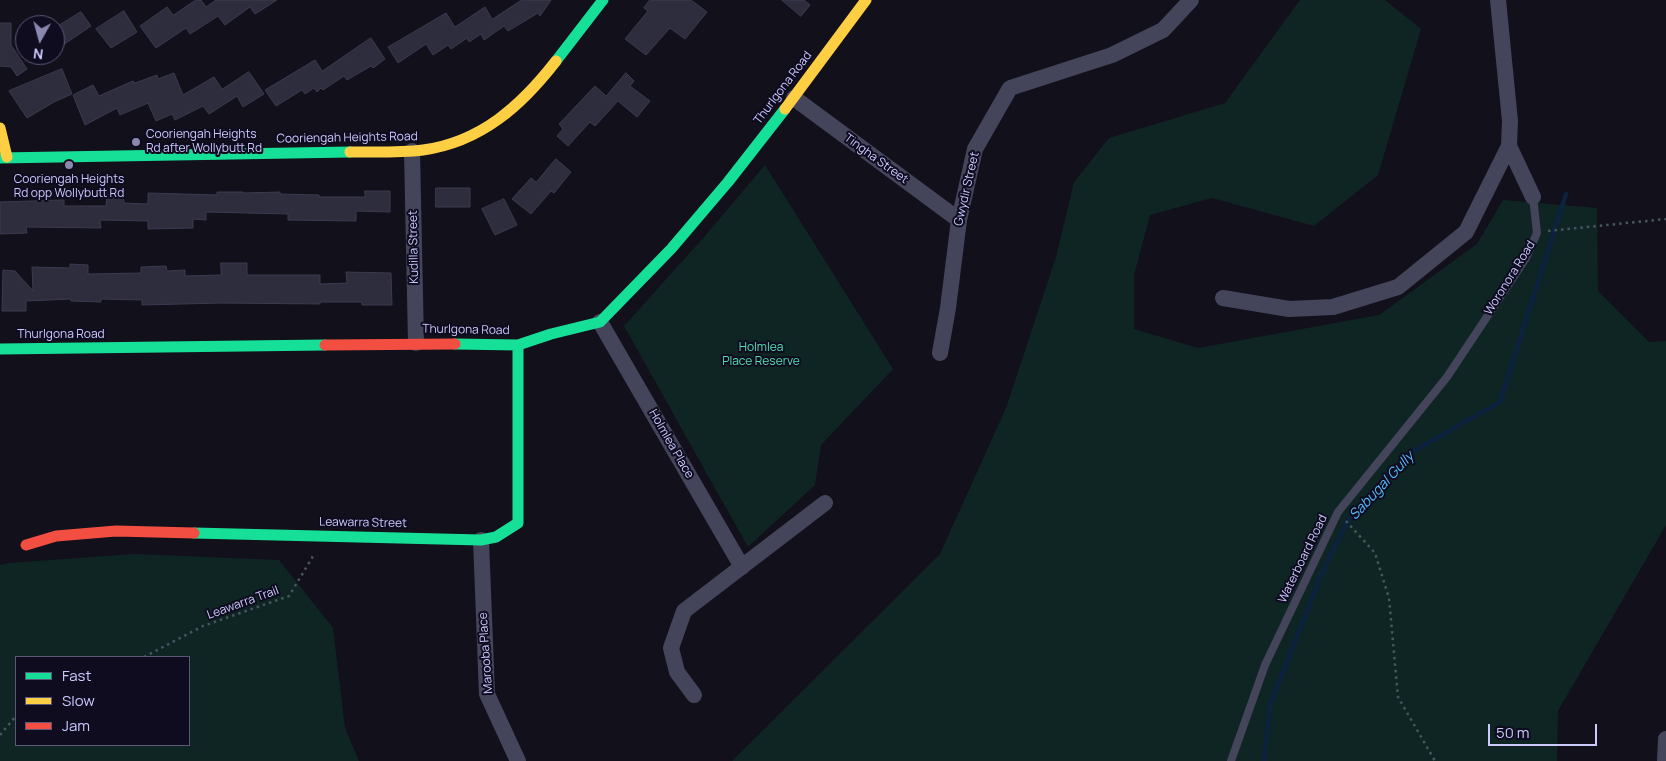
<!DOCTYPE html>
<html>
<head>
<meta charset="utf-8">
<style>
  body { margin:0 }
  #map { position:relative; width:1666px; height:761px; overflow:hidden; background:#12101a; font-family:Manrope,sans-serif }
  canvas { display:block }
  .legend { position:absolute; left:15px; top:656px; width:175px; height:90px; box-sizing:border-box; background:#0e0c1e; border:1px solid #5a5878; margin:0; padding:6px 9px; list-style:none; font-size:15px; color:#ccc9ff }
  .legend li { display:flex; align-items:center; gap:10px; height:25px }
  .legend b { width:25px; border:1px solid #5a5878 }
  .north { position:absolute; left:15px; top:15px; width:50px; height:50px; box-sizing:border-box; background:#0e0c1e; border:1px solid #5a5878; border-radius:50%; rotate:187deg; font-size:14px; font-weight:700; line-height:20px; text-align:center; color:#ccc9ff }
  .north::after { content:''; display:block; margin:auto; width:18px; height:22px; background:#8b88af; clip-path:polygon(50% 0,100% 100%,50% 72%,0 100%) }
  .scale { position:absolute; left:1488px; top:724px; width:109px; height:22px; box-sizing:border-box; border:2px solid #ccc9ff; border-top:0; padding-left:6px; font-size:15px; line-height:18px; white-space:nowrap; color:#ccc9ff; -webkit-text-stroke:4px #0e0c1e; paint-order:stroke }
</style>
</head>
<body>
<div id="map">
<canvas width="1666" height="761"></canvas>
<ul class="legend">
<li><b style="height:6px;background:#16e098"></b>Fast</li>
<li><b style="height:6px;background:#ffcf43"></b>Slow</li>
<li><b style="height:6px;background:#f24e42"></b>Jam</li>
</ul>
<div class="north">N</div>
<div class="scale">50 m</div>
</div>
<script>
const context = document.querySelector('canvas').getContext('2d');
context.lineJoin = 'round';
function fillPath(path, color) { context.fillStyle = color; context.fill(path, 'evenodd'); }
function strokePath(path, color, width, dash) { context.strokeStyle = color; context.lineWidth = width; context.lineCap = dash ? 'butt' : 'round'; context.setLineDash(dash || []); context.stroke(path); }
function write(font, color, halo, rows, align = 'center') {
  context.font = font + ' Manrope,sans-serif'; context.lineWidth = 4; context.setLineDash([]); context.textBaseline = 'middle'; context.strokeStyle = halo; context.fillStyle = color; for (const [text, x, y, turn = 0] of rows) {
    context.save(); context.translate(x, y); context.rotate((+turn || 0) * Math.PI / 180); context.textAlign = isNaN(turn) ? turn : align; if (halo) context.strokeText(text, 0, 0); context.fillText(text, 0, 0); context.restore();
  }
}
const green = new Path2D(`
  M 1300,0 L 1385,0 L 1421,29 L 1378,175 L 1314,226 L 1212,198 L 1150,215 L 1134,275 L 1134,329 L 1198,348 L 1379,315 L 1477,244 L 1503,200 L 1597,208 L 1598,291 L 1649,342 L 1666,341 L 1666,525 L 1558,711 L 1557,761 L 732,761 L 940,554 L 1006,408 L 1056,257 L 1074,182 L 1109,138 L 1225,103 Z
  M 765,165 L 893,369 L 821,445 L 815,485 L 748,547 L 624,326 L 704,237 Z
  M 134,554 L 279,560 L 333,628 L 345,728 L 359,761 L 0,761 L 0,565 L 9,563 ZM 189,657 L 189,745 L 16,745 L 16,657 Z`);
const stream = new Path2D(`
  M 1264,761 L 1270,705 L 1321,575 L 1347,522 L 1378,486 L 1412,452 L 1500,402 L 1566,194`);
const building = new Path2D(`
  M 196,0 L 201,0 L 206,7 L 216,0 L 277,0 L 255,14 L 250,7 L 225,25 L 218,16 L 190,34 L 186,28 L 156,48 L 140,26 L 167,7 L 173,15 Z
  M 522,0 L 551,0 L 540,16 L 538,13 L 508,31 L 504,26 L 484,40 L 481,34 L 469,42 L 467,38 L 451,49 L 448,45 L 433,55 L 426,44 L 398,63 L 388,47 L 446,13 L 455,27 L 485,7 L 492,19 Z
  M 650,0 L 691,0 L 707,12 L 685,39 L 670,28 L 646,55 L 625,39 L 648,11 L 644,8 Z
  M 782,0 L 804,0 L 810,5 L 801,16 Z
  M 124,11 L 137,32 L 111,48 L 96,29 Z
  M 81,12 L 91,26 L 63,45 L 55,33 L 55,28 Z
  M 0,23 L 11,23 L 11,45 L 27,69 L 17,76 L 11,67 L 0,66 Z
  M 371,38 L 385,59 L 373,68 L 371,66 L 347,80 L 344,76 L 323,90 L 321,88 L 317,92 L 314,88 L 305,94 L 302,90 L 276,106 L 265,90 L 315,60 L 322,71 Z
  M 62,69 L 72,94 L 54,102 L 27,118 L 9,91 Z
  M 249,72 L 264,94 L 243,107 L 237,96 L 209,114 L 203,106 L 175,120 L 172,114 L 156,121 L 148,103 L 120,115 L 117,108 L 85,125 L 73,95 L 93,85 L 99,96 L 133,81 L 135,83 L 157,75 L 158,79 L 174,73 L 183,95 L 214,77 L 222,89 Z
  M 626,73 L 634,81 L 630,86 L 650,101 L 637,117 L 618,101 L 595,126 L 590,122 L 568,146 L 557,136 L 563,129 L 559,124 L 595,86 L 606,96 Z
  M 556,159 L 571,172 L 554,193 L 551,191 L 531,214 L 512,199 L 531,178 L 536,182 Z
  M 436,188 L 470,188 L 470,207 L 436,207 Z
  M 365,191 L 390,191 L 390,212 L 356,211 L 356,221 L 288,220 L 288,214 L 206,212 L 206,220 L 193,219 L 193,228 L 148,229 L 148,221 L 100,220 L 101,228 L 26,227 L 27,233 L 0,234 L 0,202 L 64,200 L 64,206 L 106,206 L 107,195 L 123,194 L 124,203 L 148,204 L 148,193 L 217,195 L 217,192 L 243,192 L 243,193 L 280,192 L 280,194 L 319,195 L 319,197 L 365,197 Z
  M 504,199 L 517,225 L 495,235 L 482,209 Z
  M 221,263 L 247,263 L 247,275 L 320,275 L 320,284 L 347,283 L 346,272 L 391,273 L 392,305 L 362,305 L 362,302 L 320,302 L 320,304 L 221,303 L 142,305 L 142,300 L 101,299 L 101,302 L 71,301 L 71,299 L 26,301 L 26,311 L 2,311 L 3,270 L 15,271 L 33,291 L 32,267 L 70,268 L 70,264 L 88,265 L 88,274 L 141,273 L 141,267 L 166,266 L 167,271 L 185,270 L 185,276 L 221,275 Z`);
const path = new Path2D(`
  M 1548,231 L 1666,219
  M 1346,521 L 1375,553 L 1389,598 L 1398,697 L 1435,761
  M 144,657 L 203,626 L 289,596 L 312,558 L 313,553
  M 0,735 L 16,716`);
const lane = new Path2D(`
  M 1231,761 L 1265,665 L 1338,512 L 1447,377 L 1526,258 L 1537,233 L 1533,197`);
const street = new Path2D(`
  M 1498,0 L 1510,121 L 1509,146 L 1533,197
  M 794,98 L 959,220
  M 412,151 L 416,343
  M 1223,298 L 1289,309 L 1333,307 L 1398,287 L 1466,232 L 1509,146
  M 600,322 L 742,567
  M 940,353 L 948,308 L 959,220 L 975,149 L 1010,88 L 1112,55 L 1163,30 L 1191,0
  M 481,540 L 487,694 L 518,761
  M 694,695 L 677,672 L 671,648 L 684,611 L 825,503
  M 1665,761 L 1666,739`);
const fast = new Path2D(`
  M 556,61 L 603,0
  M 0,158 L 350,152
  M 455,344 L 518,345 L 551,334 L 600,322 L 671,249 L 728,182 L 785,109
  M 0,349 L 325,345
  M 194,533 L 481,540 L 496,537 L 518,523 L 518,345`);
const slow = new Path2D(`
  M 785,109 L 866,0
  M 0,128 L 7,157
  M 350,152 C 374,152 399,153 423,150 C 481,142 521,106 556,61`);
const jam = new Path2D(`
  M 325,345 L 455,344
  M 26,545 L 56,536 L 116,531 L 194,533`);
const markers = [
  [136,142,5,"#8b88af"],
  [69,165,5,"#8b88af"]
];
const streetNames = [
  ["Thurlgona Road",783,88,-53],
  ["Cooriengah Heights Road",347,138,-1],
  ["Tingha Street",876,159,36],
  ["Gwydir Street",967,189,-77],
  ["Kudilla Street",414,247,-91],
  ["Woronora Road",1510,278,-58],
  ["Thurlgona Road",466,330,1],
  ["Thurlgona Road",61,335],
  ["Holmlea Place",671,444,60],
  ["Leawarra Street",363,523,1],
  ["Waterboard Road",1303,559,-64],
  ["Leawarra Trail",243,603,-20],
  ["Marooba Place",486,653,-94]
];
const poiNames = [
  ["Cooriengah Heights",146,135],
  ["Rd after Wollybutt Rd",146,149],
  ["Cooriengah Heights",69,180,"center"],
  ["Rd opp Wollybutt Rd",69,194,"center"]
];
const parkNames = [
  ["Holmlea",761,348],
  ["Place Reserve",761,362]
];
const waterNames = [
  ["Sabugal Gully",1382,486,-47]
];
fillPath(green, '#0f2524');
strokePath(stream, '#0c223f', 4.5);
fillPath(building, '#2e2d3d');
strokePath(building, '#3c3a50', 1);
strokePath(path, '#465661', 2.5, [2.5, 4]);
strokePath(lane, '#44455b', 8);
strokePath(street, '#44455b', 16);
strokePath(fast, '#16e098', 11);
strokePath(slow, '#ffcf43', 11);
strokePath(jam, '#f24e42', 11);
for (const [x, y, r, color] of markers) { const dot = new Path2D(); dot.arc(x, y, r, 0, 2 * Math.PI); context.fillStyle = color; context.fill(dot); strokePath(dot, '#0e0c1e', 2); }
write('12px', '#ccc9ff', '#0e0c1e', streetNames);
write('12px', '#ccc9ff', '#0e0c1e', poiNames, 'left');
write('12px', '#55dfb3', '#0e0c1e', parkNames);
write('italic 14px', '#57bdff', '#0e0c1e', waterNames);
</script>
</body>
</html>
